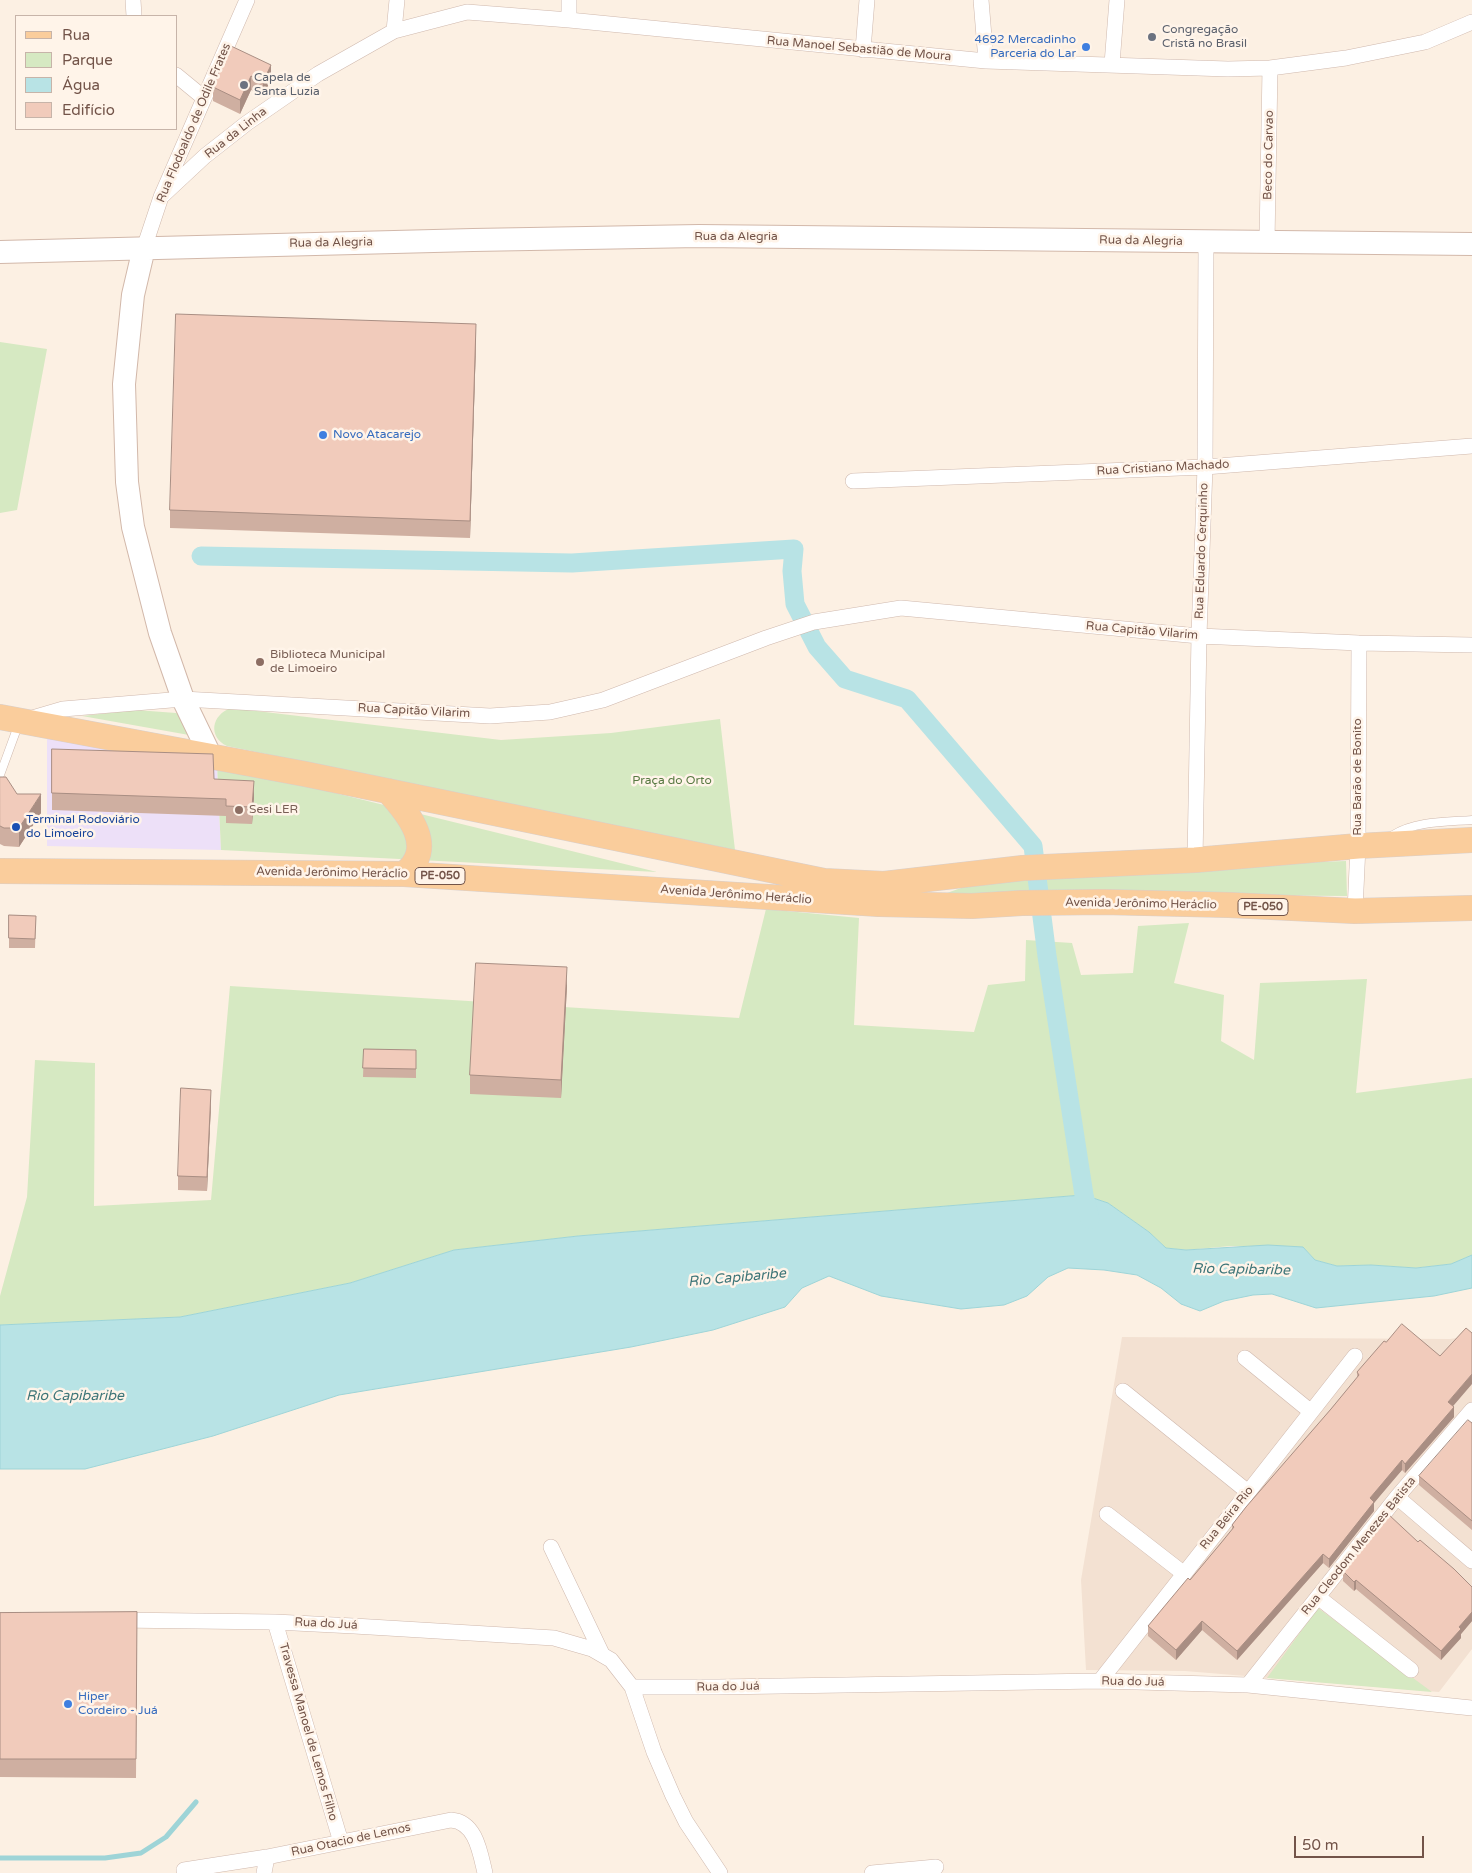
<!DOCTYPE html>
<html>
<head>
<meta charset="utf-8">
<style>
  body { margin:0 }
  #map { position:relative; width:1472px; height:1873px; overflow:hidden; background:#fcf0e3; font-family:"Varela Round",sans-serif }
  canvas { display:block }
  .legend { position:absolute; left:15px; top:15px; width:162px; height:115px; box-sizing:border-box; background:#fff4e9; border:1px solid #c7b4a9; margin:0; padding:6px 9px; list-style:none; font-size:15px; color:#735449 }
  .legend li { display:flex; align-items:center; gap:10px; height:25px }
  .legend b { width:25px; border:1px solid #c7b4a9 }
  .scale { position:absolute; left:1294px; top:1836px; width:130px; height:22px; box-sizing:border-box; border:2px solid #735449; border-top:0; padding-left:6px; font-size:15px; line-height:18px; white-space:nowrap; color:#735449; -webkit-text-stroke:4px #fff4e9; paint-order:stroke }
</style>
</head>
<body>
<div id="map">
<canvas width="1472" height="1873"></canvas>
<ul class="legend">
<li><b style="height:6px;background:#facd9c"></b>Rua</li>
<li><b style="height:14px;background:#d6e9c2"></b>Parque</li>
<li><b style="height:14px;background:#b8e3e5"></b>Água</li>
<li><b style="height:14px;background:#f1cbbb"></b>Edifício</li>
</ul>
<div class="scale">50 m</div>
</div>
<script>
const context = document.querySelector('canvas').getContext('2d');
context.lineJoin = 'round';
function fillPath(path, color) { context.fillStyle = color; context.fill(path, 'evenodd'); }
function strokePath(path, color, width, dash) { context.strokeStyle = color; context.lineWidth = width; context.lineCap = dash ? 'butt' : 'round'; context.setLineDash(dash || []); context.stroke(path); }
function write(font, color, halo, rows, align = 'center') {
  context.font = font + ' "Varela Round",sans-serif'; context.lineWidth = 5; context.setLineDash([]); context.textBaseline = 'middle'; context.strokeStyle = halo; context.fillStyle = color; for (const [text, x, y, turn = 0] of rows) {
    context.save(); context.translate(x, y); context.rotate((+turn || 0) * Math.PI / 180); context.textAlign = isNaN(turn) ? turn : align; if (halo) context.strokeText(text, 0, 0); context.fillText(text, 0, 0); context.restore();
  }
}
const residential = new Path2D(`
  M 1472,1336 L 1472,1649 L 1439,1692 L 1185,1671 L 1086,1670 L 1081,1580 L 1122,1337 L 1450,1339 Z`);
const education = new Path2D(`
  M 47,736 L 217,764 L 221,850 L 47,846 Z`);
const green = new Path2D(`
  M 0,342 L 47,349 L 17,510 L 0,513 Z
  M 231,708 L 501,740 L 611,733 L 720,719 L 735,850 L 227,746 C 208,737 211,715 231,708 Z
  M 136,710 L 176,713 L 187,718 L 189,735 L 82,716 Z
  M 217,764 L 657,872 L 221,850 Z
  M 1346,861 L 1347,896 L 947,893 L 972,884 L 1071,871 Z
  M 766,909 L 859,918 L 854,1025 L 974,1032 L 988,985 L 1025,981 L 1026,940 L 1072,943 L 1081,975 L 1133,973 L 1138,926 L 1189,923 L 1174,983 L 1224,995 L 1221,1041 L 1254,1060 L 1260,983 L 1367,979 L 1356,1093 L 1472,1078 L 1472,1255 L 1451,1264 L 1415,1268 L 1371,1265 L 1337,1266 L 1315,1260 L 1303,1247 L 1231,1246 L 1186,1250 L 1166,1248 L 1149,1232 L 1108,1203 L 1084,1195 L 578,1236 L 454,1250 L 350,1283 L 180,1317 L 0,1325 L 0,1296 L 27,1197 L 35,1060 L 95,1063 L 94,1206 L 211,1200 L 230,986 L 739,1018 Z
  M 1318,1608 L 1432,1692 L 1267,1678 Z`);
const water = new Path2D(`
  M 1084,1195 L 1108,1203 L 1149,1232 L 1166,1248 L 1186,1250 L 1268,1245 L 1303,1247 L 1315,1260 L 1337,1266 L 1371,1265 L 1416,1268 L 1451,1264 L 1472,1255 L 1472,1288 L 1434,1296 L 1316,1308 L 1272,1294 L 1253,1295 L 1224,1301 L 1200,1311 L 1181,1304 L 1161,1288 L 1137,1275 L 1104,1270 L 1068,1268 L 1048,1277 L 1027,1296 L 1004,1305 L 961,1309 L 881,1296 L 829,1276 L 802,1288 L 785,1307 L 713,1330 L 631,1347 L 339,1395 L 213,1436 L 85,1469 L 0,1469 L 0,1325 L 180,1317 L 350,1283 L 454,1250 L 578,1236 Z`);
const stream = new Path2D(`
  M 0,1858 L 105,1858 L 141,1853 L 166,1837 L 196,1802`);
const canal = new Path2D(`
  M 201,556 L 572,563 L 794,549 L 792,571 L 795,604 L 817,647 L 845,679 L 907,699 L 1033,846 L 1047,956 L 1084,1195 L 1090,1219`);
const lane = new Path2D(`
  M 0,775 L 19,723
  M 1393,835 C 1416,821 1446,822 1472,820`);
const street = new Path2D(`
  M 133,0 L 134,16
  M 569,0 L 569,20
  M 981,0 L 986,61
  M 394,31 L 397,0
  M 863,50 L 867,0
  M 1112,64 L 1117,0
  M 176,75 L 204,98
  M 161,197 L 205,156 L 247,123 L 318,74 L 394,31 L 467,12 L 569,20 L 986,61 L 1228,69 L 1270,68 L 1346,58 L 1425,42 L 1472,22
  M 1267,242 L 1270,68
  M 144,248 L 161,197 L 247,0
  M 853,481 L 1205,467 L 1472,446
  M 29,719 L 63,709 L 183,699 L 490,716 L 550,712 L 603,700 L 766,638 L 814,622 L 901,608 L 1199,636 L 1359,643 L 1472,645
  M 1195,860 L 1199,636 L 1205,467 L 1206,242
  M 1355,911 L 1358,846 L 1359,643
  M 1245,1358 L 1310,1411
  M 1123,1391 L 1248,1492
  M 1397,1497 L 1472,1561
  M 1107,1514 L 1183,1573
  M 551,1547 L 602,1654
  M 1318,1597 L 1411,1670
  M 116,1620 L 275,1622 L 354,1626 L 554,1638 L 592,1649 L 611,1660 L 632,1687 L 654,1752 L 673,1796 L 686,1822 L 720,1873
  M 275,1622 L 341,1842
  M 1100,1681 L 1355,1356
  M 1248,1685 L 1397,1497 L 1472,1410
  M 632,1687 L 718,1687 L 1100,1681 L 1248,1685 L 1472,1708
  M 184,1870 L 267,1857 L 451,1820 C 476,1822 480,1852 485,1873
  M 264,1873 L 267,1857
  M 872,1873 L 936,1867`);
const secondary = new Path2D(`
  M 144,248 L 133,295 L 124,384 L 127,482 L 133,527 L 160,633 L 183,699 L 210,755
  M 0,252 L 473,240 L 699,236 L 1472,244`);
const primary = new Path2D(`
  M 0,717 L 305,774 L 824,881 L 884,884 L 1023,868 L 1195,860 L 1358,846 L 1472,840
  M 388,791 C 409,814 437,848 404,874
  M 0,871 L 404,874 L 879,904 L 972,906 L 1022,903 L 1103,902 L 1229,905 L 1355,911 L 1472,908`);
const wall = new Path2D(`
  M 271,65 L 271,79 L 263,96 L 251,90 L 240,114 L 213,101 L 213,87 Z
  M 476,342 L 470,538 L 170,528 L 170,510 Z
  M 52,749 L 214,779 L 254,798 L 252,824 L 226,823 L 226,816 L 52,810 Z
  M 0,777 L 17,794 L 41,813 L 19,847 L 4,846 L 0,844 Z
  M 9,915 L 36,916 L 35,948 L 9,948 Z
  M 567,986 L 561,1098 L 470,1094 L 470,1075 Z
  M 364,1049 L 416,1050 L 416,1078 L 363,1077 Z
  M 211,1104 L 207,1191 L 178,1190 L 178,1176 Z
  M 1357,1372 L 1453,1406 L 1454,1417 L 1405,1473 L 1402,1470 L 1381,1494 L 1374,1503 L 1374,1511 L 1329,1568 L 1323,1563 L 1237,1660 L 1202,1630 L 1176,1660 L 1148,1636 L 1148,1626 L 1190,1580 L 1221,1543 L 1232,1530 L 1232,1525 L 1331,1409 L 1357,1378 Z
  M 1472,1423 L 1472,1530 L 1419,1485 L 1419,1476 Z
  M 1418,1542 L 1472,1587 L 1472,1621 L 1461,1634 L 1461,1638 L 1441,1660 L 1356,1589 L 1354,1591 L 1343,1581 L 1343,1571 Z
  M 137,1612 L 136,1778 L 0,1777 L 0,1613 Z`);
const shadedWall = new Path2D(`
  M 271,65 L 271,79 L 263,96 L 263,82 Z
  M 251,76 L 251,90 L 240,114 L 240,100 Z
  M 476,324 L 476,342 L 470,538 L 470,521 Z
  M 254,781 L 254,798 L 252,824 L 252,807 Z
  M 41,794 L 41,813 L 19,847 L 19,828 Z
  M 567,967 L 567,986 L 561,1098 L 561,1080 Z
  M 211,1090 L 211,1104 L 207,1191 L 207,1177 Z
  M 1472,1374 L 1472,1384 L 1448,1412 L 1448,1402 Z
  M 1454,1407 L 1454,1417 L 1405,1473 L 1405,1464 Z
  M 1402,1460 L 1402,1470 L 1374,1503 L 1374,1511 L 1329,1568 L 1329,1559 L 1370,1498 Z
  M 1323,1554 L 1323,1563 L 1237,1660 L 1237,1651 Z
  M 1356,1580 L 1356,1589 L 1354,1591 L 1354,1582 Z
  M 1472,1612 L 1472,1621 L 1461,1634 L 1461,1638 L 1441,1660 L 1441,1651 L 1459,1627 Z
  M 1202,1621 L 1202,1630 L 1176,1660 L 1176,1650 Z`);
const building = new Path2D(`
  M 231,46 L 271,65 L 263,82 L 251,76 L 240,100 L 213,87 Z
  M 176,314 L 476,324 L 470,521 L 170,510 Z
  M 52,749 L 213,754 L 214,779 L 254,781 L 252,807 L 226,806 L 226,799 L 52,793 Z
  M 0,777 L 6,777 L 17,794 L 41,794 L 19,828 L 4,828 L 0,826 Z
  M 9,915 L 36,916 L 35,939 L 9,938 Z
  M 476,963 L 567,967 L 561,1080 L 470,1075 Z
  M 364,1049 L 416,1050 L 416,1069 L 363,1068 Z
  M 181,1088 L 211,1090 L 207,1177 L 178,1176 Z
  M 1402,1324 L 1440,1356 L 1466,1328 L 1472,1333 L 1472,1374 L 1448,1402 L 1454,1407 L 1405,1464 L 1402,1460 L 1381,1485 L 1370,1498 L 1374,1502 L 1329,1559 L 1323,1554 L 1237,1651 L 1202,1621 L 1176,1650 L 1148,1626 L 1188,1578 L 1190,1580 L 1221,1543 L 1234,1527 L 1232,1525 L 1246,1507 L 1331,1409 L 1359,1375 L 1357,1372 L 1384,1341 L 1386,1342 Z
  M 1468,1420 L 1472,1423 L 1472,1521 L 1419,1476 Z
  M 1388,1514 L 1418,1542 L 1420,1540 L 1454,1569 L 1472,1587 L 1472,1612 L 1459,1627 L 1461,1629 L 1441,1651 L 1356,1580 L 1354,1582 L 1343,1571 Z
  M 137,1612 L 136,1759 L 0,1759 L 0,1613 Z`);
const markers = [
  [1152,37,5,"#6b7280"],
  [1086,47,5,"#3f7fe0"],
  [244,85,5,"#6b7280"],
  [323,435,5,"#3f7fe0"],
  [260,662,5,"#8d6e63"],
  [239,810,5,"#8d6e63"],
  [16,827,5,"#1a4fb4"],
  [68,1704,5,"#3f7fe0"]
];
const shields = [
  [440,876,50],
  [1263,907,50]
];
const shieldNames = [
  ["PE-050",440,876],
  ["PE-050",1263,907]
];
const worshipNames = [
  ["Congregação",1162,30],
  ["Cristã no Brasil",1162,44],
  ["Capela de",254,78],
  ["Santa Luzia",254,92]
];
const shopNames = [
  ["4692 Mercadinho",1076,40,"right"],
  ["Parceria do Lar",1076,54,"right"],
  ["Novo Atacarejo",333,435],
  ["Hiper",78,1697],
  ["Cordeiro - Juá",78,1711]
];
const streetNames = [
  ["Rua Manoel Sebastião de Moura",859,49,5],
  ["Rua Flodoaldo de Odile Frates",194,123,-67],
  ["Rua da Linha",236,133,-38],
  ["Beco do Carvao",1269,155,-89],
  ["Rua da Alegria",736,237],
  ["Rua da Alegria",1141,241,1],
  ["Rua da Alegria",331,243,-1],
  ["Rua Cristiano Machado",1163,468,-3],
  ["Rua Eduardo Cerquinho",1202,551,-88],
  ["Rua Capitão Vilarim",1142,631,5],
  ["Rua Capitão Vilarim",414,711,3],
  ["Rua Barão de Bonito",1358,777,-90],
  ["Avenida Jerônimo Heráclio",332,873,1],
  ["Avenida Jerônimo Heráclio",736,895,4],
  ["Avenida Jerônimo Heráclio",1141,904,1],
  ["Rua Beira Rio",1227,1518,-51],
  ["Rua Cleodom Menezes Batista",1359,1546,-51],
  ["Rua do Juá",326,1624,3],
  ["Rua do Juá",1133,1682,1],
  ["Rua do Juá",728,1687,-1],
  ["Travessa Manoel de Lemos Filho",308,1732,74],
  ["Rua Otacio de Lemos",351,1840,-12]
];
const educationNames = [
  ["Biblioteca Municipal",270,655],
  ["de Limoeiro",270,669],
  ["Sesi LER",249,810]
];
const parkNames = [
  ["Praça do Orto",672,781]
];
const transitNames = [
  ["Terminal Rodoviário",26,820],
  ["do Limoeiro",26,834]
];
const waterNames = [
  ["Rio Capibaribe",1241,1270,1],
  ["Rio Capibaribe",737,1278,-5],
  ["Rio Capibaribe",75,1396]
];
fillPath(residential, '#f3e1d2');
fillPath(education, '#ede0f8');
fillPath(green, '#d6e9c2');
fillPath(water, '#b8e3e5');
strokePath(water, '#9ed4d7', 1);
strokePath(stream, '#9ed4d7', 5);
strokePath(canal, '#b8e3e5', 19);
strokePath(lane, '#cfb8ad', 9);
strokePath(street, '#cfb8ad', 16);
strokePath(secondary, '#d2b8aa', 24);
strokePath(primary, '#d8cfcc', 26);
strokePath(lane, '#fff', 8);
strokePath(street, '#fff', 15);
strokePath(secondary, '#fff', 22);
strokePath(primary, '#facd9c', 25);
fillPath(wall, '#cfafa1');
fillPath(shadedWall, '#a98e83');
fillPath(building, '#f1cbbb');
strokePath(building, '#a98e83', 1);
for (const [x, y, r, color] of markers) { const dot = new Path2D(); dot.arc(x, y, r, 0, 2 * Math.PI); context.fillStyle = color; context.fill(dot); strokePath(dot, '#fff4e9', 2); }
for (const [x, y, w] of shields) { const box = new Path2D(); box.roundRect(x - w / 2, y - 8.5, w, 17, 4); context.fillStyle = '#fff4e9'; context.fill(box); strokePath(box, '#735449', 1); }
write('bold 11px', '#735449', null, shieldNames);
write('12px', '#5b616d', '#fff4e9', worshipNames, 'left');
write('12px', '#366cbe', '#fff4e9', shopNames, 'left');
write('12px', '#735449', '#fff4e9', streetNames);
write('12px', '#785e54', '#fff4e9', educationNames, 'left');
write('12px', '#587942', '#fff4e9', parkNames);
write('12px', '#164399', '#fff4e9', transitNames, 'left');
write('italic 14px', '#3d7578', '#fff4e9', waterNames);
</script>
</body>
</html>
